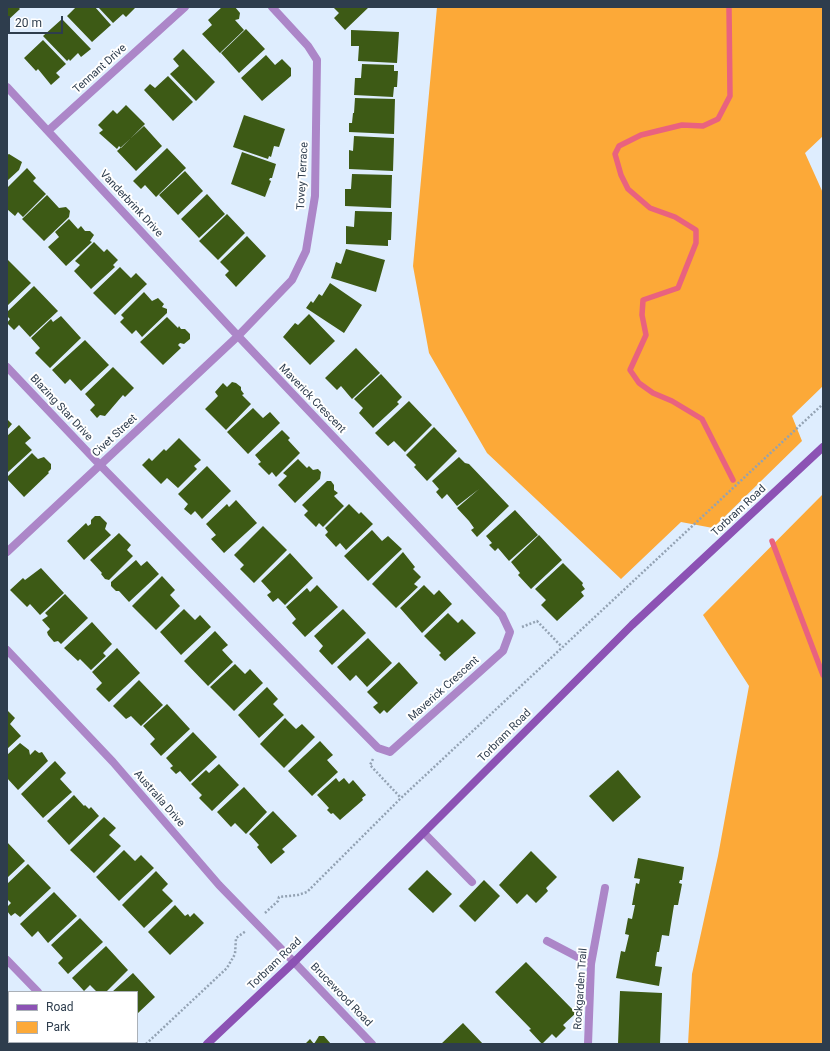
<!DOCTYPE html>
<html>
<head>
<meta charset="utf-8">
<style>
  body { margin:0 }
  #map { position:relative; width:830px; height:1051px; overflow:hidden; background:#deedfe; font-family:Roboto,sans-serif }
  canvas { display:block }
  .frame { position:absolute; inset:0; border:8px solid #2e3d4d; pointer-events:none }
  .legend { position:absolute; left:8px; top:991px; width:130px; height:52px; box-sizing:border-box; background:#fff; border:1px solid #abb1b8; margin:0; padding:5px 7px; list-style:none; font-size:12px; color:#2e3d4d }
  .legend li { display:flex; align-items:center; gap:8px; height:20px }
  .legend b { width:20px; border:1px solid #abb1b8 }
  .scale { position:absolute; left:8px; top:16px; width:55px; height:18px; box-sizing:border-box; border:2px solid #2e3d4d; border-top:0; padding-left:5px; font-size:12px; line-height:14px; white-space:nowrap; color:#2e3d4d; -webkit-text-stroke:3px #fff; paint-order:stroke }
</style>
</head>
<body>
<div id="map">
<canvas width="830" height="1051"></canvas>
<div class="frame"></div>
<ul class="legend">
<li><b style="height:5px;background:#8c52b4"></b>Road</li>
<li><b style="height:11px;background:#fca938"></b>Park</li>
</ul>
<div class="scale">20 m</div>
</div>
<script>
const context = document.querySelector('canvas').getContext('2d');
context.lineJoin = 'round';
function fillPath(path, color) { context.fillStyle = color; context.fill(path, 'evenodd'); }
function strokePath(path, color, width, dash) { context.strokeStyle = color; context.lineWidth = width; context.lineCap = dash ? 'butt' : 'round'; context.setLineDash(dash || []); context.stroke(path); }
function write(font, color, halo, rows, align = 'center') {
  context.font = font + ' Roboto,sans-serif'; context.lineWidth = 4; context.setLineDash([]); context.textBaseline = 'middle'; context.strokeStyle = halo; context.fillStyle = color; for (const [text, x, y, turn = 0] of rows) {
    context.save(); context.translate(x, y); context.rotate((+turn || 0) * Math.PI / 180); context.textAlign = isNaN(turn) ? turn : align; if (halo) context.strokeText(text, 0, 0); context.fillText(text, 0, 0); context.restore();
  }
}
const green = new Path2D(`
  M 437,7 L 823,7 L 823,136 L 805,153 L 823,193 L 823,386 L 792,416 L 802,441 L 713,528 L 681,522 L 621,579 L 487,453 L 429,353 L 413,266 Z
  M 823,494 L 823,1044 L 688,1044 L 692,974 L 718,856 L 749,686 L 703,615 Z`);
const stream = new Path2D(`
  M 729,7 L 730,96 L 718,119 L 703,126 L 682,125 L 641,135 L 619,146 L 615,154 L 621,175 L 628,189 L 650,208 L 675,217 L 696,230 L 696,243 L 678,288 L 643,300 L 642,315 L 646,335 L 630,370 L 639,383 L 653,393 L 672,401 L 702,419 L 733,480
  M 772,541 L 823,675`);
const building = new Path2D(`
  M 7,7 L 18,7 L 20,9 L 7,21 Z
  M 76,7 L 95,7 L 111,25 L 92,42 L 67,16 Z
  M 98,7 L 134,7 L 135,8 L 126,17 L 123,14 L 113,23 Z
  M 222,7 L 235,7 L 240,13 L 239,19 L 235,20 L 244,30 L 220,53 L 202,34 L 212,25 L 208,20 Z
  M 333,7 L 369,7 L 345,30 L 334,18 L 339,13 Z
  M 62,19 L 91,49 L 81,57 L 78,53 L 70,61 L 69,59 L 67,61 L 43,36 Z
  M 246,29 L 265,49 L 239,73 L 221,53 Z
  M 351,30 L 399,32 L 397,63 L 358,61 L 359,46 L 351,46 Z
  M 43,40 L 66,64 L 56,73 L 60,77 L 51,85 L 38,69 L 36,71 L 24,58 Z
  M 183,49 L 215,82 L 196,101 L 170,74 L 179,66 L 173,59 Z
  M 266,55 L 275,65 L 282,59 L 291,68 L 291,76 L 262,101 L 241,78 Z
  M 362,64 L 394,65 L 394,71 L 398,71 L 397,87 L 394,87 L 393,97 L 354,95 L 355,78 L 361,78 Z
  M 168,76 L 193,102 L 173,121 L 144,90 L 150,84 L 155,88 Z
  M 355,98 L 395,99 L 394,134 L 349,132 L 349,123 L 352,123 L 353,113 L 354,113 Z
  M 126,105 L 145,124 L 121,148 L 119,146 L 117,149 L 99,133 L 103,130 L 98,125 L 113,110 L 117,114 Z
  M 244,115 L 285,129 L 279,147 L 274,146 L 271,157 L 269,156 L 268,159 L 233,147 Z
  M 144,126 L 162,146 L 136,171 L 117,151 Z
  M 354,136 L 394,138 L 393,171 L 349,169 L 349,150 L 353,151 Z
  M 167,148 L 186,168 L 156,197 L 145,185 L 141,189 L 133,181 Z
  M 242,152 L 276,164 L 272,178 L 270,178 L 269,180 L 271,181 L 265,197 L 231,184 Z
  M 9,154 L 22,162 L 19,170 L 7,181 L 7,155 Z
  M 27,168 L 36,178 L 33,181 L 46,194 L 23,217 L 18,212 L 15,216 L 7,209 L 7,188 Z
  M 185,171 L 203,191 L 178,215 L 159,195 Z
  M 352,174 L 392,175 L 391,208 L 345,206 L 345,189 L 351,189 Z
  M 207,194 L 225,214 L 199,238 L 181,219 Z
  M 47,195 L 59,208 L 66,207 L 70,211 L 69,217 L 44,241 L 22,219 Z
  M 355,211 L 392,212 L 391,240 L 388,240 L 388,246 L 346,244 L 346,226 L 354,227 Z
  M 227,214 L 245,233 L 218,260 L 199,241 Z
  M 69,219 L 78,229 L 81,226 L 85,231 L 90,231 L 94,235 L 90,241 L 92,242 L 66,266 L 48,247 L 59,237 L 55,232 Z
  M 247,236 L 266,256 L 236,287 L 225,275 L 229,271 L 220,262 Z
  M 94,242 L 104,252 L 107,249 L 118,260 L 113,265 L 115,267 L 91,289 L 74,271 L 80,265 L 75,261 Z
  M 346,249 L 385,260 L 376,292 L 331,278 L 336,262 L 341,264 Z
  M 7,259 L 31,283 L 7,306 Z
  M 120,267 L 131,278 L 136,273 L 147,284 L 115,315 L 93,293 Z
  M 330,283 L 362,305 L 344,333 L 306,308 L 311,301 L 313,303 L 319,294 L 322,296 Z
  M 34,286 L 58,311 L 30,337 L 19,325 L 14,330 L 7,323 L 10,319 L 7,316 L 7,312 Z
  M 144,292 L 152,301 L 158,298 L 164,304 L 162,307 L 167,309 L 167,313 L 142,337 L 136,330 L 132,334 L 120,322 L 124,318 L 121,315 Z
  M 309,314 L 335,341 L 310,365 L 283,337 L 295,323 L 298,325 Z
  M 61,316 L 81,338 L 50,368 L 35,353 L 40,348 L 31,338 L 51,319 L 53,322 Z
  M 167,317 L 178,328 L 179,326 L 181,329 L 185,329 L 190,334 L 190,339 L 184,344 L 180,343 L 178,345 L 181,348 L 163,365 L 140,342 Z
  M 85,340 L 109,365 L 81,391 L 70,379 L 65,384 L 52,370 Z
  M 356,348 L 380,373 L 352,399 L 341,386 L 337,390 L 325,378 Z
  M 113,367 L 134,388 L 125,397 L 123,395 L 105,416 L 100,415 L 97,418 L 90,410 L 95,405 L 85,394 Z
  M 381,374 L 402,397 L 397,402 L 399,404 L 373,428 L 359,413 L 363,408 L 354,399 Z
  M 232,382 L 236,383 L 241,387 L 241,390 L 244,394 L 242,395 L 251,404 L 226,430 L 205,409 L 218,396 L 215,392 L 223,383 L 227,387 Z
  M 409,401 L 432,425 L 405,452 L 394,441 L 388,446 L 375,433 Z
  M 253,408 L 263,418 L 270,412 L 280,423 L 248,454 L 227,432 Z
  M 7,419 L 12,424 L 7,430 Z
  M 19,425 L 31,438 L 25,443 L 32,450 L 7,473 L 7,436 Z
  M 434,427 L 457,451 L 427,481 L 414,467 L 416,465 L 406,455 Z
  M 282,430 L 290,438 L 288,440 L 300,453 L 276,477 L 272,472 L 269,475 L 258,464 L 261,462 L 255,455 Z
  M 179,438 L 201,460 L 194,466 L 197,469 L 178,488 L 167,478 L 161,484 L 142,465 L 149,458 L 152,461 L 164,449 L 166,451 Z
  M 32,453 L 38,459 L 44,457 L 51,464 L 51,469 L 48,472 L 49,473 L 24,497 L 7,479 L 7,477 Z
  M 459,457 L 465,463 L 469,464 L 509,506 L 477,537 L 471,530 L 474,528 L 469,521 L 457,508 L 479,489 L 457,506 L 447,494 L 442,499 L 436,492 L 439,489 L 432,481 Z
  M 298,459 L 307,468 L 309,466 L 313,470 L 318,469 L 321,472 L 320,479 L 295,503 L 278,485 L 287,476 L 283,473 Z
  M 207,466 L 231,491 L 202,519 L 195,511 L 191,515 L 184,509 L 188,504 L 178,494 Z
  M 327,481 L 331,481 L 334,485 L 334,490 L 338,493 L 334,496 L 344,506 L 323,527 L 319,523 L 316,527 L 304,515 L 308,511 L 302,505 Z
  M 236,500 L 257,523 L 224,553 L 211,539 L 216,535 L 206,524 L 227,504 L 229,507 Z
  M 349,504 L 359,514 L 361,512 L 373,524 L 346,550 L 340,543 L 336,547 L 325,535 L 328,532 L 325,528 Z
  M 515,510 L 538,535 L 509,561 L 498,548 L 495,551 L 489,545 L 492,543 L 486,536 Z
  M 95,516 L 100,516 L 107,523 L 105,529 L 111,535 L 84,560 L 67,541 L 86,523 L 88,526 L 91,524 L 91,520 Z
  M 263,526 L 287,550 L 254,583 L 240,569 L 244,565 L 234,555 Z
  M 372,530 L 382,541 L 388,536 L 402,549 L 368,581 L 344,556 Z
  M 119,533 L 131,545 L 127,550 L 133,556 L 109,580 L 105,579 L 101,574 L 102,573 L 90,560 Z
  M 539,535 L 562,560 L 531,589 L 518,575 L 520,573 L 511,562 Z
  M 403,552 L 415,567 L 413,569 L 421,577 L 414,584 L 418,587 L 396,608 L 372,584 Z
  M 290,553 L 313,578 L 285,605 L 278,598 L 273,602 L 267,595 L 271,592 L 261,581 Z
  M 136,560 L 141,566 L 147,561 L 159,574 L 129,602 L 119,591 L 116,591 L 111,586 L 111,582 Z
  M 563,563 L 583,583 L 582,585 L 585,589 L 581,592 L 584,596 L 557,621 L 541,605 L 546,600 L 535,589 Z
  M 41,568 L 64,593 L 40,615 L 30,604 L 27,607 L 10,590 L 23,578 L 25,580 Z
  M 162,576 L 175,590 L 170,595 L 180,606 L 156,630 L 132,606 Z
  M 317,585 L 338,607 L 305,637 L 292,623 L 296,619 L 286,607 L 307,588 L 310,592 Z
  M 424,585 L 434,595 L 439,590 L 452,604 L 422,633 L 400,608 Z
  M 65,594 L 88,618 L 61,644 L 58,641 L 54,642 L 48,635 L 47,632 L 50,629 L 42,620 L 48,616 L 45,613 Z
  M 184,609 L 195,620 L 200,615 L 211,627 L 181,655 L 160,632 Z
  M 343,609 L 366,633 L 332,665 L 319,651 L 323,646 L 314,636 Z
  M 448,613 L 458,623 L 462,619 L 476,633 L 445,661 L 439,655 L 441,653 L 424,636 Z
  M 92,622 L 112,644 L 103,653 L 106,656 L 91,670 L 80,659 L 78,661 L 64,648 Z
  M 215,631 L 228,645 L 222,650 L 233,662 L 208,686 L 184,661 Z
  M 368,638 L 392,663 L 367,687 L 356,675 L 350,681 L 337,667 Z
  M 117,648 L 140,673 L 109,702 L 96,689 L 102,683 L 92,672 Z
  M 399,662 L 418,683 L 387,713 L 384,710 L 380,714 L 373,707 L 378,703 L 367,692 Z
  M 235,664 L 245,674 L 250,669 L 263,683 L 234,711 L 210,687 Z
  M 139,680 L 163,705 L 141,726 L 131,716 L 126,719 L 113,706 Z
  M 267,687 L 278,699 L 273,704 L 284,715 L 259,738 L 238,715 Z
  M 167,704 L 190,729 L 161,756 L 150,744 L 155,739 L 143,726 Z
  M 7,710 L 15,718 L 10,724 L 21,736 L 7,749 Z
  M 285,718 L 296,729 L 302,724 L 315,737 L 284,768 L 260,744 Z
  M 193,732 L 217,757 L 190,782 L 180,771 L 176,774 L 170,768 L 173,766 L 166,758 Z
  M 320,741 L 333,755 L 327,760 L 338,772 L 312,796 L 288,771 Z
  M 20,743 L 29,750 L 30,755 L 35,750 L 39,753 L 42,752 L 48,761 L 18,790 L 7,778 L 7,755 Z
  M 55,761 L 66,773 L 60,779 L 72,792 L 43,818 L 21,794 Z
  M 219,764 L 239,785 L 212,811 L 199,798 L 202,795 L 191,784 L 206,770 L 209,773 Z
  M 618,770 L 641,797 L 613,822 L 589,796 Z
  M 336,778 L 339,782 L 344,778 L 349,784 L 353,780 L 366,795 L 362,798 L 363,800 L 340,820 L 333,813 L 331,814 L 327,810 L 329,808 L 317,795 Z
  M 244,787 L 267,812 L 246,834 L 235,823 L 231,827 L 217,812 Z
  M 74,795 L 84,806 L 85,805 L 89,809 L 91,807 L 99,816 L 69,845 L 47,821 Z
  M 273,811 L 297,836 L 282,849 L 285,852 L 271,864 L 257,847 L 259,845 L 249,834 Z
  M 104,817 L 116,828 L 109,835 L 121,846 L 94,873 L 70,850 Z
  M 7,842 L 25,861 L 7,878 Z
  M 124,850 L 135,861 L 141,855 L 154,868 L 119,901 L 96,877 Z
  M 531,851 L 557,877 L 546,888 L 548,891 L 536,903 L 527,894 L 517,904 L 499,885 Z
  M 638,858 L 684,867 L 682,880 L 680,880 L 679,883 L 682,884 L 678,905 L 674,905 L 669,936 L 662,935 L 659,952 L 657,952 L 655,966 L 662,967 L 659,986 L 616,978 L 621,951 L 625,952 L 629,935 L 625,934 L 628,918 L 632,919 L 635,905 L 632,905 L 636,883 L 639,884 L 640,879 L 634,878 Z
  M 28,864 L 51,888 L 20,917 L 15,913 L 11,916 L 7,911 L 7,907 L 11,903 L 7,899 L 7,884 Z
  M 427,870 L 452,894 L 433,913 L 408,889 Z
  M 156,871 L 168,884 L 162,890 L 173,901 L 144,928 L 122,905 Z
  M 484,880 L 500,896 L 475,922 L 459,906 Z
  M 54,892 L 77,916 L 48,943 L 38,931 L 32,937 L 20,924 Z
  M 175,905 L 185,916 L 188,914 L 190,917 L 194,913 L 204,923 L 170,955 L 148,932 Z
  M 80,918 L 103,942 L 68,974 L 58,963 L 63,958 L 51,945 Z
  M 106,946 L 128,970 L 106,992 L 97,992 L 90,985 L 84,991 L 72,978 Z
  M 526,962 L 576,1013 L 563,1025 L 566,1028 L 556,1038 L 552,1034 L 542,1044 L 529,1030 L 531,1029 L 495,992 Z
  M 133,973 L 155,997 L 137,1014 L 137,992 L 112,992 Z
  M 620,991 L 662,993 L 660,1044 L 618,1044 Z
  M 7,1007 L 9,1009 L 9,1030 L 7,1032 Z
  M 463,1023 L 483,1044 L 441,1044 Z
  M 9,1036 L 9,1042 L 46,1042 L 48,1044 L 7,1044 L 7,1038 Z
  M 319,1036 L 324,1036 L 331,1044 L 305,1044 L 310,1039 L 314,1044 Z`);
const path = new Path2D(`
  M 522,627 L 537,621 L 562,647
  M 373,759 L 370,765 L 401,798
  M 265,913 L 278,901 L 279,897 L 298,895 L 307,892 L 401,798 L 823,404
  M 146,1044 L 227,968 L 235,954 L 236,938 L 246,931`);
const service = new Path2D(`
  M 424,833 L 472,882
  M 547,941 L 591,964
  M 294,962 L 372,1044
  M 588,1044 L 591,964 L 605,888`);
const minor = new Path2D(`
  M 7,87 L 238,336 L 502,615 L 510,632 L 503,651 L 390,752 L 378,748 L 100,465 L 7,367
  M 49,130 L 185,7
  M 7,552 L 238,336 L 292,280 L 306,251 L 315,196 L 317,60 L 308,46 L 272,7
  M 7,650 L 113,762 L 219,885 L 294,962
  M 7,960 L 38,992
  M 79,1042 L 79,1044`);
const secondary = new Path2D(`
  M 207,1044 L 294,962 L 632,625 L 823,447`);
const streetNames = [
  ["Tennant Drive",100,69,-42],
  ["Tovey Terrace",303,176,-87],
  ["Vanderbrink Drive",131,204,47],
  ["Maverick Crescent",312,399,46],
  ["Blazing Star Drive",61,408,47],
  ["Civet Street",115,436,-43],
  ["Torbram Road",739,511,-43],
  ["Maverick Crescent",444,689,-42],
  ["Torbram Road",505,736,-45],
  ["Australia Drive",159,799,49],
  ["Torbram Road",275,964,-44],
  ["Rockgarden Trail",581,989,-86],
  ["Brucewood Road",341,995,46]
];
fillPath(green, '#fca938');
strokePath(stream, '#e9627f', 5.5);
fillPath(building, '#3d5a15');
strokePath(path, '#93a2b3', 2.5, [2, 2]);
strokePath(service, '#ac86c8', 8);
strokePath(minor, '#ac86c8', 8);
strokePath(secondary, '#8c52b4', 8);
write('11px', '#2e3d4d', '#fff', streetNames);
</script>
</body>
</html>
